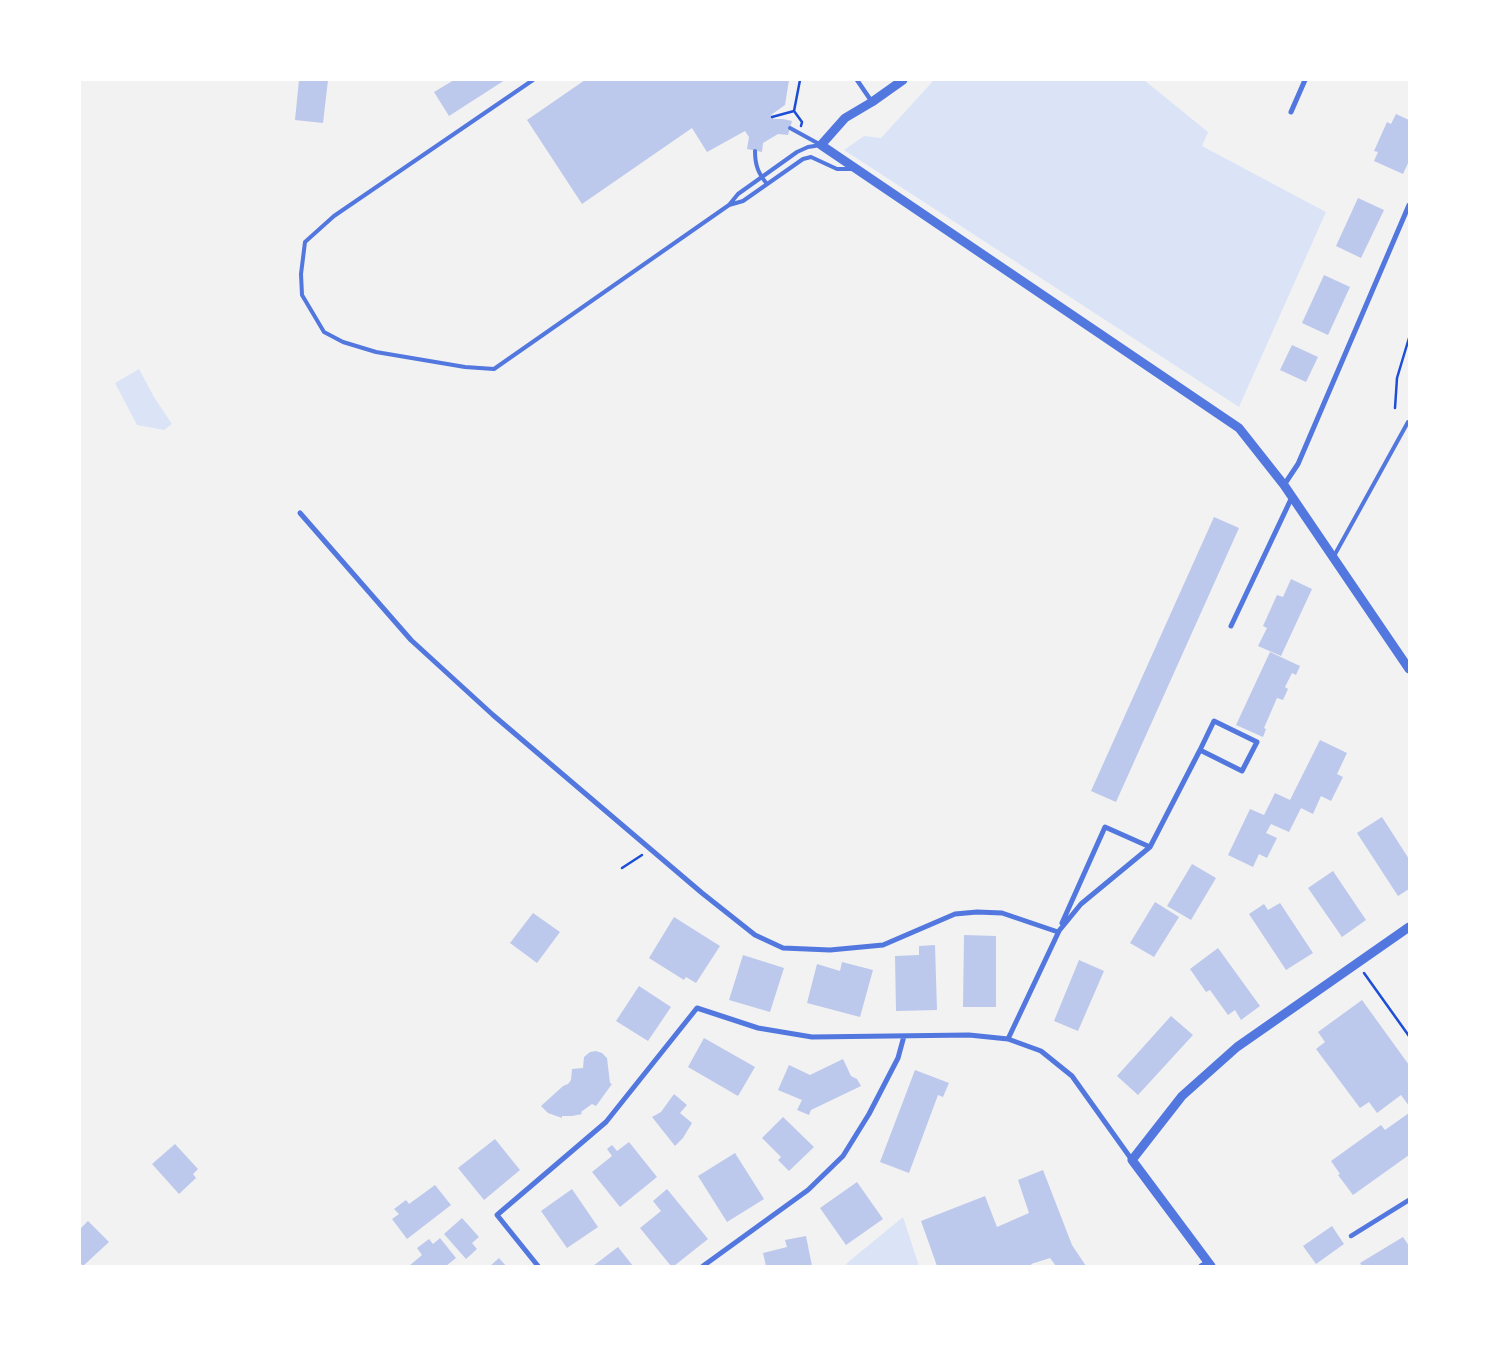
<!DOCTYPE html>
<html>
<head>
<meta charset="utf-8">
<style>
  body { margin:0 }
  #map { position:relative; width:1489px; height:1346px; overflow:hidden; background:#f2f2f2; font-family:Figtree,sans-serif }
  canvas { display:block }
  .frame { position:absolute; inset:0; border:81px solid #fff; pointer-events:none }
</style>
</head>
<body>
<div id="map">
<canvas width="1489" height="1346"></canvas>
<div class="frame"></div>
</div>
<script>
const context = document.querySelector('canvas').getContext('2d');
context.lineJoin = 'round';
function fillPath(path, color) { context.fillStyle = color; context.fill(path, 'evenodd'); }
function strokePath(path, color, width, dash) { context.strokeStyle = color; context.lineWidth = width; context.lineCap = dash ? 'butt' : 'round'; context.setLineDash(dash || []); context.stroke(path); }
const green = new Path2D(`
  M 934,80 L 1144,80 L 1208,132 L 1202,146 L 1326,212 L 1239,407 L 844,150 L 864,136 L 881,138 Z
  M 139,369 L 154,397 L 172,424 L 164,430 L 137,425 L 115,383 Z
  M 903,1217 L 919,1266 L 846,1266 L 847,1263 Z`);
const building = new Path2D(`
  M 299,80 L 328,80 L 323,123 L 295,120 Z
  M 454,80 L 505,80 L 449,116 L 434,92 Z
  M 585,80 L 789,80 L 785,105 L 771,115 L 774,119 L 783,119 L 792,121 L 788,135 L 778,134 L 763,143 L 762,152 L 747,149 L 749,137 L 745,131 L 707,152 L 692,128 L 582,204 L 527,120 Z
  M 1396,114 L 1409,120 L 1409,161 L 1403,174 L 1374,161 L 1378,152 L 1374,151 L 1387,122 L 1391,124 Z
  M 1358,198 L 1384,210 L 1361,258 L 1336,246 Z
  M 1324,275 L 1350,287 L 1328,335 L 1302,323 Z
  M 1292,345 L 1318,357 L 1306,382 L 1280,370 Z
  M 1214,517 L 1239,528 L 1116,802 L 1091,791 Z
  M 1291,579 L 1312,589 L 1281,656 L 1258,646 L 1267,628 L 1263,626 L 1277,595 L 1283,597 Z
  M 1270,652 L 1300,666 L 1296,675 L 1292,673 L 1285,687 L 1288,689 L 1283,700 L 1277,698 L 1264,728 L 1266,729 L 1263,737 L 1236,725 Z
  M 1320,740 L 1347,753 L 1337,774 L 1343,777 L 1331,801 L 1321,796 L 1313,814 L 1301,808 L 1289,832 L 1271,824 L 1266,833 L 1277,838 L 1267,858 L 1259,854 L 1253,867 L 1228,855 L 1250,809 L 1264,815 L 1275,793 L 1290,800 Z
  M 1382,817 L 1409,859 L 1409,889 L 1398,896 L 1357,833 Z
  M 1192,864 L 1216,878 L 1191,920 L 1167,906 Z
  M 1333,871 L 1366,920 L 1342,937 L 1308,888 Z
  M 1155,902 L 1179,917 L 1154,957 L 1130,943 Z
  M 1280,903 L 1313,953 L 1286,970 L 1249,914 L 1264,904 L 1268,910 Z
  M 533,913 L 560,932 L 537,963 L 510,943 Z
  M 674,917 L 720,946 L 696,983 L 686,977 L 684,980 L 649,958 Z
  M 964,935 L 996,936 L 996,1007 L 963,1007 Z
  M 935,945 L 937,1010 L 896,1011 L 895,956 L 919,955 L 919,946 Z
  M 1218,948 L 1260,1006 L 1241,1020 L 1235,1010 L 1228,1015 L 1210,990 L 1206,992 L 1190,969 Z
  M 743,955 L 784,968 L 770,1012 L 729,1000 Z
  M 1079,960 L 1104,971 L 1078,1031 L 1054,1021 Z
  M 842,962 L 873,970 L 860,1017 L 807,1003 L 817,964 L 840,971 Z
  M 639,986 L 671,1007 L 648,1041 L 616,1021 Z
  M 1362,1000 L 1409,1065 L 1409,1106 L 1401,1095 L 1377,1113 L 1369,1102 L 1360,1108 L 1316,1049 L 1325,1042 L 1318,1032 Z
  M 1171,1016 L 1193,1035 L 1138,1095 L 1117,1076 Z
  M 704,1038 L 755,1067 L 738,1096 L 688,1067 Z
  M 596,1051 L 602,1053 L 607,1058 L 610,1083 L 612,1084 L 596,1106 L 592,1104 L 581,1112 L 582,1114 L 572,1116 L 562,1116 L 562,1118 L 548,1113 L 541,1106 L 563,1086 L 568,1084 L 571,1080 L 572,1069 L 583,1068 L 584,1057 L 590,1052 Z
  M 843,1059 L 851,1076 L 857,1079 L 861,1086 L 811,1110 L 809,1115 L 797,1110 L 802,1100 L 778,1090 L 789,1065 L 810,1075 Z
  M 915,1070 L 949,1083 L 943,1097 L 938,1095 L 909,1173 L 880,1162 Z
  M 674,1094 L 687,1105 L 680,1113 L 692,1123 L 683,1138 L 675,1146 L 652,1117 L 661,1112 Z
  M 1409,1113 L 1409,1155 L 1353,1195 L 1338,1175 L 1340,1174 L 1331,1161 L 1381,1125 L 1385,1130 Z
  M 783,1117 L 814,1147 L 789,1171 L 778,1160 L 781,1157 L 762,1138 Z
  M 495,1139 L 520,1170 L 484,1200 L 458,1168 Z
  M 629,1142 L 657,1177 L 620,1207 L 592,1172 L 612,1156 L 607,1149 L 612,1145 L 617,1151 Z
  M 175,1144 L 198,1169 L 193,1174 L 196,1178 L 179,1194 L 152,1164 Z
  M 735,1153 L 764,1199 L 727,1222 L 698,1176 Z
  M 1043,1170 L 1072,1245 L 1086,1266 L 1056,1266 L 1050,1258 L 1031,1264 L 1032,1266 L 937,1266 L 921,1221 L 985,1196 L 997,1227 L 1029,1213 L 1018,1180 Z
  M 857,1182 L 883,1219 L 846,1245 L 820,1208 Z
  M 435,1185 L 451,1205 L 407,1239 L 392,1219 L 399,1214 L 394,1209 L 406,1200 L 409,1204 Z
  M 572,1189 L 598,1227 L 567,1248 L 541,1211 Z
  M 667,1189 L 708,1239 L 674,1266 L 671,1266 L 640,1228 L 661,1211 L 653,1201 Z
  M 462,1218 L 479,1237 L 472,1243 L 477,1249 L 466,1259 L 444,1234 Z
  M 88,1221 L 109,1242 L 83,1266 L 80,1263 L 80,1229 Z
  M 1332,1226 L 1344,1244 L 1316,1264 L 1303,1246 Z
  M 806,1236 L 812,1266 L 766,1266 L 763,1253 L 787,1247 L 785,1240 Z
  M 1403,1237 L 1409,1246 L 1409,1266 L 1362,1266 L 1360,1263 Z
  M 440,1238 L 456,1258 L 446,1266 L 409,1266 L 422,1255 L 417,1248 L 429,1239 L 433,1244 Z
  M 618,1247 L 633,1266 L 593,1266 Z
  M 499,1258 L 506,1266 L 490,1266 Z`);
const path = new Path2D(`
  M 800,80 L 794,111 L 802,122 L 801,126
  M 772,117 L 794,111
  M 1395,408 L 1397,378 L 1409,338
  M 622,868 L 642,855
  M 1364,973 L 1409,1036`);
const service = new Path2D(`
  M 533,80 L 334,216 L 305,242 L 301,274 L 302,295 L 324,332 L 343,342 L 376,352 L 465,367 L 494,369 L 729,205 L 738,194 L 797,152 L 808,147 L 821,145
  M 790,128 L 821,145
  M 755,151 C 755,165 758,173 767,184
  M 729,205 L 743,201 L 803,159 L 811,157 L 837,169 L 852,169
  M 1334,556 L 1408,422`);
const pedestrian = new Path2D(`
  M 857,80 L 872,102
  M 1351,1236 L 1409,1200`);
const minor = new Path2D(`
  M 1291,112 L 1305,80
  M 1284,485 L 1298,464 L 1409,205
  M 300,513 L 411,640 L 493,715 L 702,893 L 755,935 L 783,948 L 830,950 L 883,945 L 955,914 L 977,912 L 1002,913 L 1058,932 L 1081,904 L 1150,847
  M 1231,626 L 1292,497
  M 1062,923 L 1105,827 L 1150,847 L 1200,750 L 1242,771 L 1257,742 L 1214,721 L 1200,750
  M 1008,1039 L 1059,931
  M 538,1266 L 497,1215 L 606,1122 L 697,1008 L 758,1028 L 812,1037 L 969,1035 L 1008,1039 L 1041,1051 L 1072,1076 L 1132,1160
  M 703,1266 L 808,1190 L 843,1156 L 869,1114 L 898,1058 L 904,1036
  M 1201,1266 L 1208,1262`);
const tertiary = new Path2D(`
  M 903,80 L 872,102 L 845,118 L 821,145 L 1239,428 L 1284,485 L 1409,669
  M 1211,1266 L 1132,1160 L 1182,1096 L 1237,1047 L 1409,927`);
fillPath(green, '#dbe4f7');
fillPath(building, '#bdc9ec');
strokePath(path, '#1d4ed8', 2.5);
strokePath(service, '#5277de', 4);
strokePath(pedestrian, '#5277de', 4.5);
strokePath(minor, '#5277de', 5);
strokePath(tertiary, '#5277de', 9);
</script>
</body>
</html>
